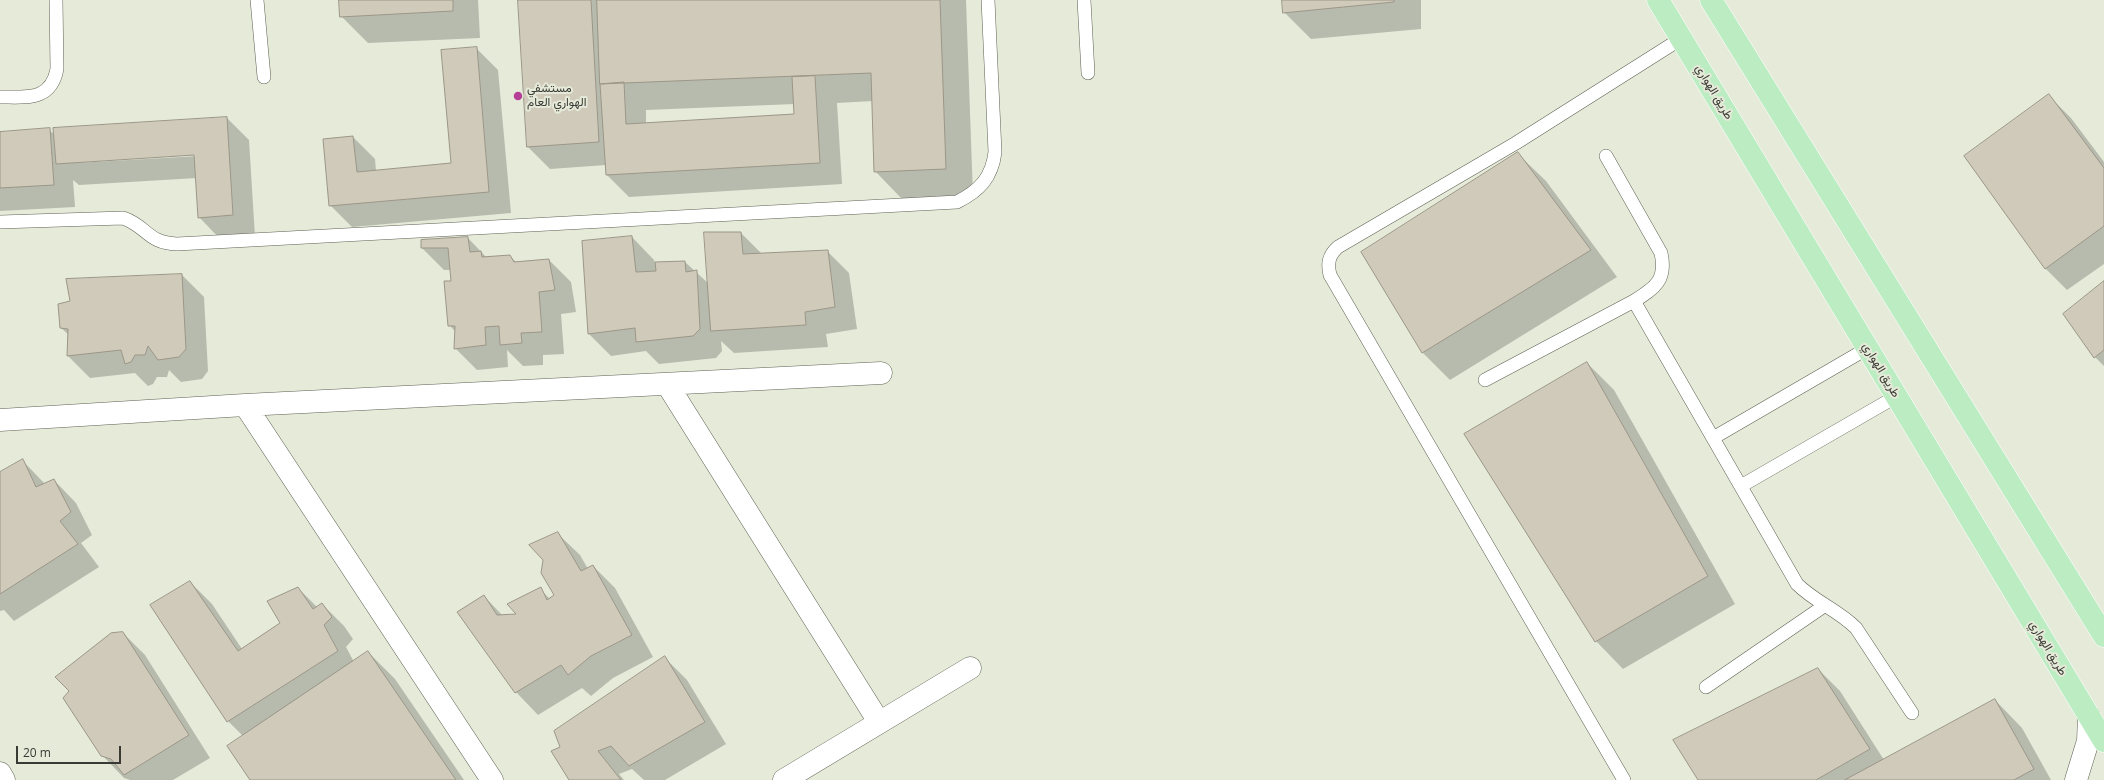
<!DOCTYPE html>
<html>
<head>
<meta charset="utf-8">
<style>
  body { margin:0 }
  #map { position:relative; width:2104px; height:780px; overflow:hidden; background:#e5ead9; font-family:"Open Sans",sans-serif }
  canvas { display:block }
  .scale { position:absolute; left:16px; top:746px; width:105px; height:18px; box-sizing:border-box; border:2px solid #393a34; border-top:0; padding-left:5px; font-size:12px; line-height:14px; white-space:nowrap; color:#393a34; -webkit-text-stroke:3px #e5ead9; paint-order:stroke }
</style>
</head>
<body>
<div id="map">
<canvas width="2104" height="780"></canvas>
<div class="scale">20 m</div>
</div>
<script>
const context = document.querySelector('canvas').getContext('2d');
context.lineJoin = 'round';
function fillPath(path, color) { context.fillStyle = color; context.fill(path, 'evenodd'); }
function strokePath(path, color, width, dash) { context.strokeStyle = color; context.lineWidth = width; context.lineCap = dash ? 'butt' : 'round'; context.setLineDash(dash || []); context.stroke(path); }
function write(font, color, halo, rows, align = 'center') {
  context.font = font + ' "Open Sans",Vazirmatn,sans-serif'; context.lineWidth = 4; context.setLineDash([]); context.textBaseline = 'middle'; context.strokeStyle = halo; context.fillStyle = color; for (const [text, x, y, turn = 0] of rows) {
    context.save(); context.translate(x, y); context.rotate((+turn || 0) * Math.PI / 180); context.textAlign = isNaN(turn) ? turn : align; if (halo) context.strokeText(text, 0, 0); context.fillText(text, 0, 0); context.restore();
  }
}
const shadow = new Path2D(`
  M 340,0 L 478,0 L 480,38 L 368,43 L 341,16 Z
  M 519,0 L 966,0 L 973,196 L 902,199 L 875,171 L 873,101 L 837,103 L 842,184 L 629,197 L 607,175 L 606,165 L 550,169 L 528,147 ZM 795,104 L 795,115 L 646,124 L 646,110 Z
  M 1283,0 L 1421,0 L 1421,29 L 1311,39 L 1284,12 Z
  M 476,48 L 498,70 L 511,213 L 352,227 L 330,205 L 353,137 L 375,159 L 376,171 L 452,164 Z
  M 2049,96 L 2071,118 L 2104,162 L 2104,264 L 2067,290 L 2045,268 Z
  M 227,118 L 249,140 L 255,237 L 221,240 L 199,217 L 197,178 L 79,185 L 73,180 L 75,207 L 0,211 L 0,133 L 49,130 L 55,135 ZM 199,154 L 199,156 L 76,163 L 76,161 Z
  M 1518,154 L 1546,181 L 1617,277 L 1450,380 L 1423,353 Z
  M 741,233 L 762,254 L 827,251 L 849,273 L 857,329 L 826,334 L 828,347 L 734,353 L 721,341 L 722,351 L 716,358 L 659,364 L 646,351 L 611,356 L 589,334 L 632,237 L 654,260 L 655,263 L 685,262 L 708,283 Z
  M 468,238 L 487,258 L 510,256 L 517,263 L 549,260 L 571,282 L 576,312 L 561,314 L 564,354 L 543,355 L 543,365 L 523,366 L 507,350 L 508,367 L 477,370 L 455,348 L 456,332 L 449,325 L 452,282 L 451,270 L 444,270 L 422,248 Z
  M 182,275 L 204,297 L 208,371 L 202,379 L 181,382 L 169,370 L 167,377 L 157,377 L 153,384 L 148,386 L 135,373 L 90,378 L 68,356 L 69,335 L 61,328 Z
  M 2104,282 L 2104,366 L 2095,357 Z
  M 1587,363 L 1614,390 L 1735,604 L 1623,669 L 1596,641 L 1465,435 Z
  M 22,460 L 45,484 L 54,480 L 76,503 L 92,535 L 81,543 L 99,567 L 14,621 L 4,610 L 0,611 L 0,473 Z
  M 557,533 L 580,555 L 588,569 L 593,566 L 615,588 L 653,657 L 613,678 L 591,696 L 582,688 L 538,715 L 516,692 L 458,612 L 484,596 L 503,616 L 518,615 L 540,589 L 550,599 L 555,596 Z
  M 190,582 L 212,604 L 242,649 L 282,623 L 298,588 L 317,607 L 322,604 L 344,626 L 353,639 L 346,647 L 354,662 L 368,652 L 395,679 L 464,780 L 251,780 L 243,736 L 228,721 Z
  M 123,633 L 145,655 L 210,758 L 173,780 L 130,780 L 124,778 L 102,755 Z
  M 665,658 L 687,680 L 726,744 L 665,780 L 644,780 L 632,769 L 619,774 L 624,780 L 570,780 L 562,748 Z
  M 1818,669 L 1840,691 L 1884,760 L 1995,700 L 2022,728 L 2051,780 L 1699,780 Z`);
const building = new Path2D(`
  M 339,0 L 453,0 L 453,11 L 340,17 Z
  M 518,0 L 591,0 L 599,142 L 527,147 Z
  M 597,0 L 940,0 L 946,169 L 874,172 L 871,73 L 600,84 Z
  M 1282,0 L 1394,0 L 1394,2 L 1283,13 Z
  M 477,47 L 489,192 L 329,206 L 323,139 L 353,136 L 357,172 L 451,163 L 441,50 Z
  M 815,76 L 820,163 L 606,175 L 600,84 L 624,82 L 626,124 L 794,114 L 792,77 Z
  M 2049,94 L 2104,168 L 2104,226 L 2045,269 L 1964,156 Z
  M 227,117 L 233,215 L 198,218 L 194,155 L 56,164 L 53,128 Z
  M 50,128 L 54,185 L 0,188 L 0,132 Z
  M 1518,152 L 1591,250 L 1422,353 L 1361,252 Z
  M 704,232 L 741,232 L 743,254 L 828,250 L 835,307 L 805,312 L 806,325 L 711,331 Z
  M 632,236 L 636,272 L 656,271 L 655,262 L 685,261 L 686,272 L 697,270 L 700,329 L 693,336 L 636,342 L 635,328 L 588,334 L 582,241 Z
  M 468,237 L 470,252 L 481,251 L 482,257 L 510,255 L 514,262 L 549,259 L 555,290 L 539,292 L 542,332 L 521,333 L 522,343 L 500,345 L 499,326 L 485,327 L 486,345 L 454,349 L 455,326 L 448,326 L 444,281 L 451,281 L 448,248 L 421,248 L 421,240 Z
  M 182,274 L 186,349 L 179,357 L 158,360 L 148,346 L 145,355 L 135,355 L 131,362 L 125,364 L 121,350 L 67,356 L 68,329 L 60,328 L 58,304 L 70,301 L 66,279 Z
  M 2104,281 L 2104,350 L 2094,358 L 2063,314 Z
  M 1587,362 L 1708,576 L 1595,642 L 1464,434 Z
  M 23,459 L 36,487 L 54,479 L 71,512 L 60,521 L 78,544 L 0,594 L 0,472 Z
  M 558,532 L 581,571 L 593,565 L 632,635 L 591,656 L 568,675 L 561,665 L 515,693 L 457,612 L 484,595 L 497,615 L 516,614 L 507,604 L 541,587 L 547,600 L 554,595 L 541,573 L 543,560 L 529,545 Z
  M 190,581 L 238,651 L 280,623 L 267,601 L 298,587 L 313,609 L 322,603 L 332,617 L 324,625 L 338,651 L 227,722 L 150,605 Z
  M 123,632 L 189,735 L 124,775 L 111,759 L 101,756 L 63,698 L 69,691 L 55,677 L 111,633 Z
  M 368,651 L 456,780 L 250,780 L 227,746 Z
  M 665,656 L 705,722 L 629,766 L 611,746 L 598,751 L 621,780 L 569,780 L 551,751 L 560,747 L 554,731 Z
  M 1818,668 L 1870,749 L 1816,780 L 1698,780 L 1673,740 Z
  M 1995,699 L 2034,769 L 2014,780 L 1845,780 Z`);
const service = new Path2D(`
  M 257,0 L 264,77
  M 1084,0 L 1088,73
  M 0,97 C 27,97 51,101 57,69 L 56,0
  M 0,222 L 123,218 C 147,226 147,243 177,244 L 957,202 C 979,191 992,178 995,152 L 988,0
  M 1634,301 L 1797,584 C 1815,602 1838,610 1856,628 L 1912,713
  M 1485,380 L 1634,301 C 1655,288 1667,280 1661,253 L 1606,156
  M 1713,438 L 1868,348
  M 1741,486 L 1897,396
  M 1706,687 L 1824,606
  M 1624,780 L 1330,275 C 1327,263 1329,255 1338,247 L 1516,143 L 1682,38`);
const minor = new Path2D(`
  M 667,384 L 879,722
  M 245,405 L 492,780
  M 0,420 L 245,405 L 881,373
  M 0,773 L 4,780
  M 784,780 L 970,668
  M 2076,780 L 2088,741 L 2089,716`);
const trunk = new Path2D(`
  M 1658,0 L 2104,741
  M 1711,0 L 2104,636`);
const markers = [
  [518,96,5,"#b53f96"]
];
const poiNames = [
  ["مستشفي",527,89],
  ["الهواري العام",527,103]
];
const streetNames = [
  ["طريق الهواري",1714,92,59],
  ["طريق الهواري",1881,370,59],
  ["طريق الهواري",2048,648,59]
];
fillPath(shadow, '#0003');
fillPath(building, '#d0caba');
strokePath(building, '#9b9687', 1);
strokePath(service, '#5e6153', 14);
strokePath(minor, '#5e6153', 23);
strokePath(trunk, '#fff', 23);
strokePath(service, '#fff', 13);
strokePath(minor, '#fff', 22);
strokePath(trunk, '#bcecc2', 22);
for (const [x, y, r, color] of markers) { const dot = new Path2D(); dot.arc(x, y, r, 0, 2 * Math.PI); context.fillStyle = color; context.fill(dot); strokePath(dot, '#e5ead9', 1.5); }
write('12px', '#393a34', '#e5ead9', poiNames, 'left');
write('12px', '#393a34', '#e5ead9', streetNames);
</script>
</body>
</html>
